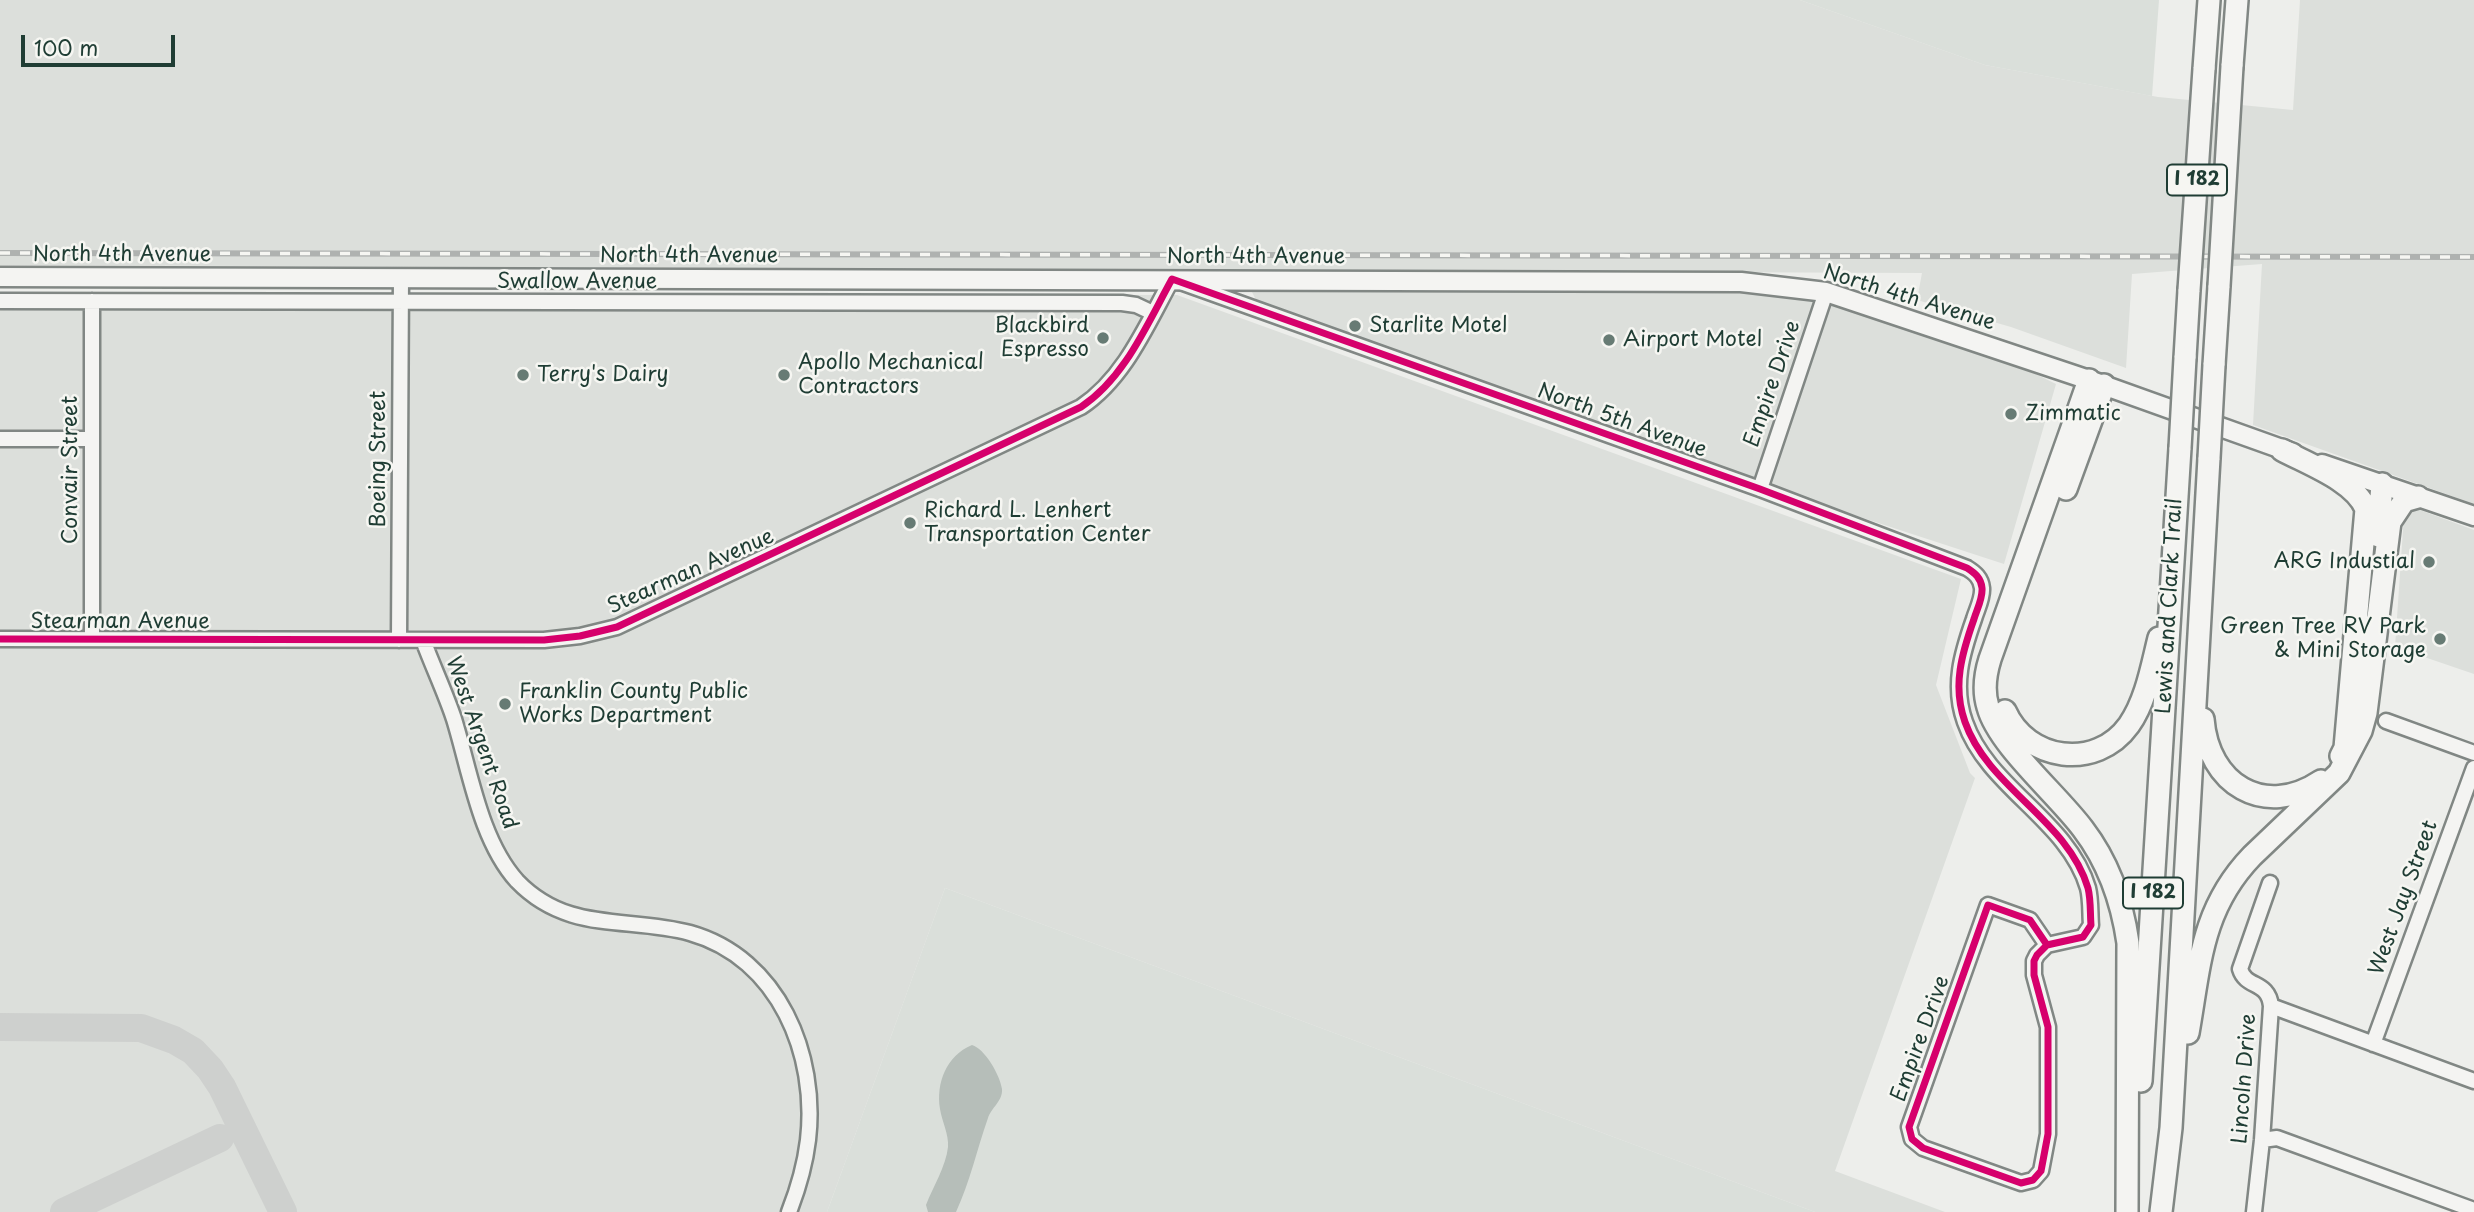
<!DOCTYPE html>
<html>
<head>
<meta charset="utf-8">
<style>
  body { margin:0 }
  #map { position:relative; width:2474px; height:1212px; overflow:hidden; background:#edeeeb; font-family:"Playpen Sans",sans-serif }
  canvas { display:block }
  .scale { position:absolute; left:21px; top:35px; width:154px; height:32px; box-sizing:border-box; border:4px solid #1f3d34; border-top:0; padding-left:9px; font-size:21px; line-height:24px; white-space:nowrap; color:#1f3d34; -webkit-text-stroke:5px #f6f6f2; paint-order:stroke }
</style>
</head>
<body>
<div id="map">
<canvas width="2474" height="1212"></canvas>
<div class="scale">100 m</div>
</div>
<script>
const context = document.querySelector('canvas').getContext('2d');
context.lineJoin = 'round';
function fillPath(path, color) { context.fillStyle = color; context.fill(path, 'evenodd'); }
function strokePath(path, color, width, dash) { context.strokeStyle = color; context.lineWidth = width; context.lineCap = dash ? 'butt' : 'round'; context.setLineDash(dash || []); context.stroke(path); }
function write(font, color, halo, rows, align = 'center') {
  context.font = font + ' "Playpen Sans",sans-serif'; context.lineWidth = 5; context.setLineDash([]); context.textBaseline = 'middle'; context.strokeStyle = halo; context.fillStyle = color; for (const [text, x, y, turn = 0] of rows) {
    context.save(); context.translate(x, y); context.rotate((+turn || 0) * Math.PI / 180); context.textAlign = isNaN(turn) ? turn : align; if (halo) context.strokeText(text, 0, 0); context.fillText(text, 0, 0); context.restore();
  }
}
const built = new Path2D(`
  M 0,0 L 1800,0 L 1985,65 L 2158,97 L 2293,110 L 2300,0 L 2474,0 L 2474,504 L 2253,425 L 2262,264 L 2132,274 L 2126,368 L 2011,327 L 1917,300 L 1922,273 L 0,265 Z
  M 1260,285 L 1744,287 L 1817,296 L 1756,481 L 1257,302 L 1252,292 Z
  M 0,293 L 1177,295 L 1961,579 L 1936,685 L 1970,773 L 1975,778 L 1835,1171 L 1945,1212 L 1815,1212 L 945,888 L 827,1212 L 0,1212 Z
  M 1831,301 L 2005,359 L 2056,384 L 2004,564 L 1768,487 Z
  M 2420,510 L 2474,530 L 2474,674 L 2395,647 L 2404,515 L 2411,511 Z`);
const green = new Path2D(`
  M 1800,0 L 2159,0 L 2152,96 L 1985,65 Z
  M 945,888 L 1815,1212 L 827,1212 Z`);
const water = new Path2D(`
  M 972,1045 C 985,1049 1000,1075 1002,1089 C 1003,1101 991,1108 988,1118 C 977,1149 970,1182 956,1212 L 928,1212 L 926,1205 C 933,1187 946,1166 948,1147 C 949,1134 942,1122 940,1109 C 936,1083 946,1056 972,1045 Z`);
const taxiway = new Path2D(`
  M 0,1027 L 141,1028 L 174,1040 L 193,1051 L 210,1069 L 222,1087 L 283,1212
  M 64,1212 L 220,1138`);
const minor = new Path2D(`
  M 0,301 L 1122,303 L 1136,305 L 1153,313
  M 92,301 L 92,639
  M 0,439 L 92,439
  M 1760,489 L 1826,292
  M 0,639 L 544,640 L 580,636 L 617,627 L 1081,407 C 1125,378 1147,324 1172,279 L 1760,489 L 1967,568 C 1975,573 1981,578 1982,588 C 1983,598 1977,609 1974,619 C 1962,653 1952,686 1965,722 C 1988,788 2068,820 2088,888 C 2091,900 2090,913 2091,925 L 2083,937 L 2047,945 L 2037,955 L 2034,961 L 2034,975 L 2048,1027 L 2048,1134 L 2041,1171 L 2033,1180 L 2021,1183 L 1923,1148 L 1912,1139 L 1909,1127 L 1988,905 L 2030,920 L 2047,945
  M 399,640 L 401,278
  M 423,640 C 433,667 445,692 454,719 C 470,771 480,840 517,881 C 568,934 628,916 690,933 C 779,958 818,1055 808,1140 C 805,1165 798,1189 789,1212
  M 2386,721 L 2474,753
  M 2271,1006 L 2474,1081
  M 2373,1044 L 2474,768
  M 2262,1140 L 2277,1138 L 2474,1210
  M 2254,1212 L 2262,1140 L 2271,1006 C 2268,980 2246,989 2240,969 L 2270,883`);
const major = new Path2D(`
  M 0,277 L 1741,282 L 1826,292 L 2089,380 L 2293,453
  M 2322,464 L 2474,516`);
const highway = new Path2D(`
  M 2232,66 L 2237,0
  M 2204,69 L 2209,0
  M 2185,358 L 2189,290
  M 2214,365 L 2219,286
  M 2089,380 L 1990,659 C 1985,675 1983,691 1988,707 C 1998,745 2058,795 2083,829 C 2109,863 2122,901 2128,943 L 2127,1212
  M 2282,450 C 2308,464 2355,481 2366,509 L 2345,748 L 2341,756
  M 2066,489 L 2104,385
  M 2378,536 L 2382,484
  M 2005,711 C 2027,761 2096,771 2129,725 C 2146,701 2152,666 2159,638
  M 2203,719 C 2208,784 2264,819 2321,781
  M 2188,1033 C 2200,965 2201,909 2252,856 L 2339,773 L 2361,731 L 2366,713 L 2390,522 L 2404,501 L 2418,497
  M 2141,1081 L 2180,448
  M 2161,1212 L 2171,1128 L 2209,458`);
const rail = new Path2D(`
  M 0,253 L 2474,257`);
const highwayBridge = new Path2D(`
  M 2219,286 L 2232,66
  M 2189,290 L 2204,69
  M 2180,448 L 2185,358
  M 2209,458 L 2214,365`);
const cycleway = new Path2D(`
  M 0,639 L 544,640 L 580,636 L 617,627 L 1081,407 C 1125,378 1147,324 1172,279 L 1760,489 L 1967,568 C 1975,573 1981,578 1982,588 C 1983,598 1977,609 1974,619 C 1962,653 1952,686 1965,722 C 1988,788 2068,820 2088,888 C 2091,900 2090,913 2091,925 L 2083,937 L 2047,945 L 2037,955 L 2034,961 L 2034,975 L 2048,1027 L 2048,1134 L 2041,1171 L 2033,1180 L 2021,1183 L 1923,1148 L 1912,1139 L 1909,1127 L 1988,905 L 2030,920 L 2047,945`);
const markers = [
  [1355,326,7,"#677b74"],
  [1103,338,7,"#677b74"],
  [1609,340,7,"#677b74"],
  [523,375,7,"#677b74"],
  [784,375,7,"#677b74"],
  [2011,414,7,"#677b74"],
  [910,523,7,"#677b74"],
  [2429,562,7,"#677b74"],
  [2440,639,7,"#677b74"],
  [505,704,7,"#677b74"]
];
const shields = [
  [2197,180,60],
  [2153,893,60]
];
const shieldNames = [
  ["I 182",2197,180],
  ["I 182",2153,893]
];
const streetNames = [
  ["North 4th Avenue",122,255],
  ["North 4th Avenue",689,256],
  ["North 4th Avenue",1256,257],
  ["Swallow Avenue",577,282],
  ["North 4th Avenue",1909,298,17],
  ["Empire Drive",1773,384,-71],
  ["North 5th Avenue",1622,421,20],
  ["Boeing Street",379,459,-90],
  ["Convair Street",71,470,-90],
  ["Stearman Avenue",691,572,-24],
  ["Lewis and Clark Trail",2170,606,-87],
  ["Stearman Avenue",120,622],
  ["West Argent Road",481,743,71],
  ["West Jay Street",2404,898,-70],
  ["Empire Drive",1921,1039,-70],
  ["Lincoln Drive",2245,1079,-86]
];
const poiNames = [
  ["Blackbird",1089,326,"right"],
  ["Espresso",1089,350,"right"],
  ["Starlite Motel",1369,326],
  ["Airport Motel",1623,340],
  ["Apollo Mechanical",798,363],
  ["Contractors",798,387],
  ["Terry's Dairy",537,375],
  ["Zimmatic",2025,414],
  ["Richard L. Lenhert",924,511],
  ["Transportation Center",924,535],
  ["ARG Industial",2415,562,"right"],
  ["Green Tree RV Park",2426,627,"right"],
  ["& Mini Storage",2426,651,"right"],
  ["Franklin County Public",519,692],
  ["Works Department",519,716]
];
fillPath(built, '#dcdfdb');
fillPath(green, '#dadfda');
fillPath(water, '#b6beb9');
strokePath(taxiway, '#ced0ce', 28);
strokePath(minor, '#818784', 19);
strokePath(major, '#818784', 23);
strokePath(highway, '#818784', 26);
strokePath(minor, '#f4f4f2', 14);
strokePath(major, '#f4f4f2', 18);
strokePath(highway, '#f4f4f2', 21);
strokePath(rail, '#afb2b0', 6);
strokePath(rail, '#f6f6f2', 3.5, [10]);
strokePath(highwayBridge, '#818784', 26, []);
strokePath(highwayBridge, '#f4f4f2', 21);
strokePath(cycleway, '#d6006c', 7);
for (const [x, y, r, color] of markers) { const dot = new Path2D(); dot.arc(x, y, r, 0, 2 * Math.PI); context.fillStyle = color; context.fill(dot); strokePath(dot, '#f6f6f2', 2.5); }
for (const [x, y, w] of shields) { const box = new Path2D(); box.roundRect(x - w / 2, y - 15.5, w, 31, 5); context.fillStyle = '#f6f6f2'; context.fill(box); strokePath(box, '#1f3d34', 2); }
write('bold 19px', '#1f3d34', null, shieldNames);
write('21px', '#1f3d34', '#f6f6f2', streetNames);
write('21px', '#1f3d34', '#f6f6f2', poiNames, 'left');
</script>
</body>
</html>
